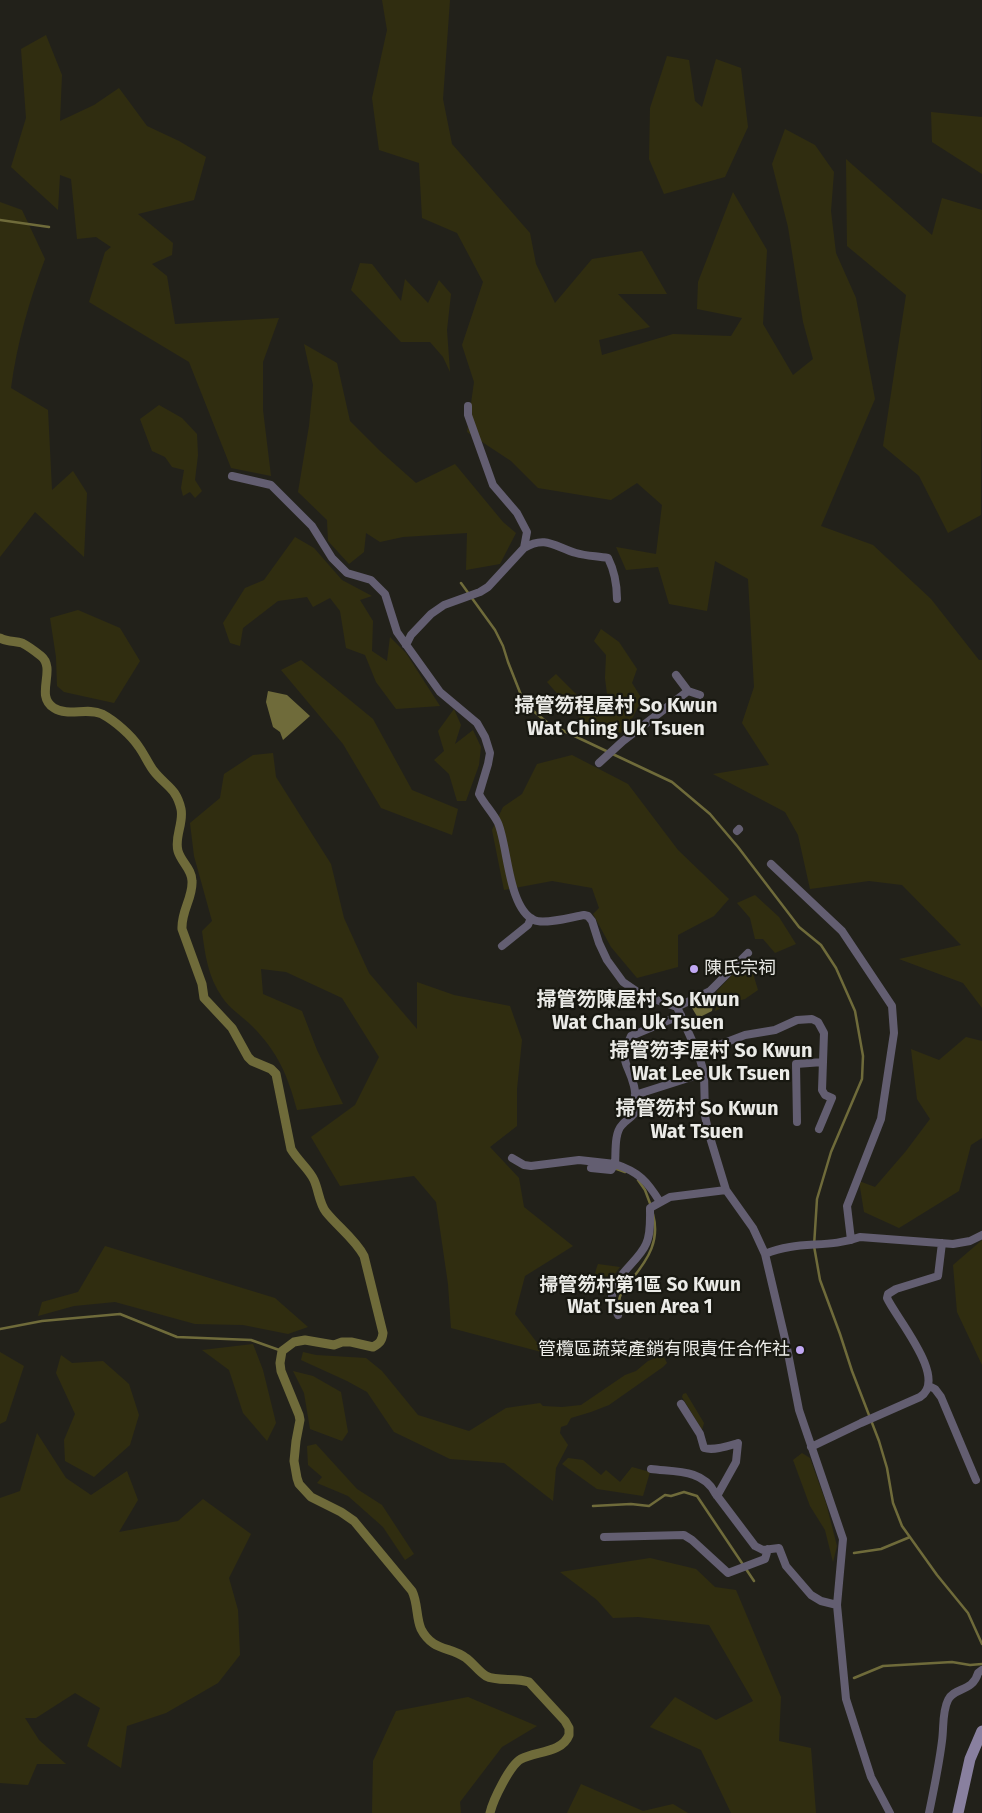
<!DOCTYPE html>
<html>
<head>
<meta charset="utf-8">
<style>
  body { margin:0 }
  canvas { display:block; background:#22211a }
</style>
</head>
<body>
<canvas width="982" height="1813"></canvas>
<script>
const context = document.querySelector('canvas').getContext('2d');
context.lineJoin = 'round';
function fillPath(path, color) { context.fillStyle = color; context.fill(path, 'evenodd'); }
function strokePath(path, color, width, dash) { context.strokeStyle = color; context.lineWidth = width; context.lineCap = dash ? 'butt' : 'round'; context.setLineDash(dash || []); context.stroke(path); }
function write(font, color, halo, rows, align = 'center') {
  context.font = font + ' "Fira Sans","Noto Sans TC",sans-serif'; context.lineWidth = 4.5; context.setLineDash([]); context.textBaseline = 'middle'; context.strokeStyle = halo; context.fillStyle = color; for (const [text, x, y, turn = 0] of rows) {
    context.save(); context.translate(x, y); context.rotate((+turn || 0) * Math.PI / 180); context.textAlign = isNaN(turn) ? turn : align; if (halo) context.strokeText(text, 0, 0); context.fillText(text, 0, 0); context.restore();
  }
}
const green = new Path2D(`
  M 382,0 L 450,0 L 443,99 L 452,144 L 530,233 L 536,264 L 555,303 L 592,259 L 642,251 L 667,294 L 618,294 L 650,327 L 599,340 L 602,355 L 673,334 L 731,336 L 742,318 L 697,309 L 698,282 L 733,192 L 767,250 L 763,324 L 793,375 L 813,359 L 803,322 L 788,227 L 772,164 L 785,129 L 815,145 L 834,172 L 831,211 L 836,253 L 856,298 L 875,399 L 821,526 L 873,545 L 931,599 L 979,660 L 982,660 L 982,1008 L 963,983 L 899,959 L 961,945 L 902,885 L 869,881 L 810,889 L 798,835 L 785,812 L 713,774 L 769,765 L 742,723 L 754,687 L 748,579 L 715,561 L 707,611 L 669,604 L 658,567 L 626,570 L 616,547 L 656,554 L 662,505 L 637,483 L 611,500 L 538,488 L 511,461 L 467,432 L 474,382 L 462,345 L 483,282 L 457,233 L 422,218 L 419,163 L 379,150 L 372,98 L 387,30 Z
  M 46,35 L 62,75 L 60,121 L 94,105 L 119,88 L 147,126 L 179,141 L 206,157 L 194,200 L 138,214 L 173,243 L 172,255 L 152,264 L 167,276 L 175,324 L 279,318 L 263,362 L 263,410 L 271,476 L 231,468 L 189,362 L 89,302 L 105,252 L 111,247 L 96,237 L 77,239 L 71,179 L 60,175 L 58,210 L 11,167 L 26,118 L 21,49 Z
  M 667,56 L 689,60 L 695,101 L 702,107 L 716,59 L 741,68 L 748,127 L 725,177 L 664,194 L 649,159 L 650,108 Z
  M 931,112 L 982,117 L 982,174 L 932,142 Z
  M 846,159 L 932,235 L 942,198 L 982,210 L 981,515 L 948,533 L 919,476 L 883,446 L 906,295 L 847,246 Z
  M 0,202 L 22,210 L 45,259 C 29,301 17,343 11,388 L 48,410 L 52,490 L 73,471 L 87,493 L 84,557 L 35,512 L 0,557 Z
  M 360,263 L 372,264 L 401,301 L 405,279 L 428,303 L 439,280 L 451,294 L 447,330 L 450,372 L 443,357 L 430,342 L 401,342 L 351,290 Z
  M 304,344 L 337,363 L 350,421 L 380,451 L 416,483 L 455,464 L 503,522 L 516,533 L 500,564 L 466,570 L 467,533 L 403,537 L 380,542 L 366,533 L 364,552 L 349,564 L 328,541 L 327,520 L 298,492 L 309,426 L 313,385 Z
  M 159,405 L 182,418 L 197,434 L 198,455 L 195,480 L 202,491 L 195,498 L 190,492 L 183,496 L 181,488 L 184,470 L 172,467 L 165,457 L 152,451 L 140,419 Z
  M 295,537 L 314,548 L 342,580 L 372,596 L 360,600 L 373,621 L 372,651 L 387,661 L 390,637 L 406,653 L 440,706 L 396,709 L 376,682 L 365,655 L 346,648 L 340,611 L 330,598 L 313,607 L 307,597 L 278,601 L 243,628 L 240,646 L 230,643 L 223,623 L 245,588 L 264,580 Z
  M 78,610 L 120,628 L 140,661 L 114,703 L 64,692 L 57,686 L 56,657 L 50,618 Z
  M 601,629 L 619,642 L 637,669 L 632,683 L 642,699 L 633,717 L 621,733 L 587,724 L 568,706 L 547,682 L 556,674 L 588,706 L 608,702 L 605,678 L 606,655 L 594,641 Z
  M 301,660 L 373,719 L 412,790 L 458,809 L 452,835 L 381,808 L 343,744 L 281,670 Z
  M 454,709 L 461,725 L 455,744 L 473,730 L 481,747 L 479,765 L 466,801 L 457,801 L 449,774 L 434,760 L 444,751 L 438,731 Z
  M 273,753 L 276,777 L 331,864 L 344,918 L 369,973 L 417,1029 L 417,982 L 454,995 L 510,1006 L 522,1040 L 517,1089 L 517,1126 L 490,1147 L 519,1178 L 524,1207 L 573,1246 L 525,1276 L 515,1314 L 545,1353 L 451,1328 L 448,1284 L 436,1202 L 414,1176 L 340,1186 L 311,1137 L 355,1105 L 379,1057 L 342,998 L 286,972 L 261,969 L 263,994 L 302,1011 L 317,1050 L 343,1104 L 297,1110 C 288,1076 278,1052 252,1026 C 243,1017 229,1008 222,997 C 208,977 205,954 202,931 L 212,921 L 194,856 L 190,823 L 220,798 L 224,774 L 253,755 Z
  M 572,755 L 628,784 L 678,850 L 729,899 L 714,916 L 678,935 L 678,967 L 637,978 L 611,947 L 593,914 L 599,908 L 592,888 L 552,881 L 504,890 L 492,830 L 503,807 L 522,794 L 537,764 Z
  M 755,895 L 779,917 L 796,944 L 775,953 L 763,939 L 755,939 L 750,918 L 737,903 Z
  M 747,959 L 760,965 L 752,970 L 758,990 L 745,999 L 737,1001 L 715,1011 L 717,991 Z
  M 966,1037 L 982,1041 L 982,1138 L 971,1145 L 959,1191 L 899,1228 L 864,1212 L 859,1181 L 875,1187 L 906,1151 L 930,1119 L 917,1099 L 911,1049 L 939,1060 Z
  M 982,1240 L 982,1365 L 957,1312 L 953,1265 Z
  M 105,1246 L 275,1298 L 308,1327 L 288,1334 L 243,1325 L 195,1324 L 115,1302 L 74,1306 L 38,1316 L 42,1302 L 78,1292 Z
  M 598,1264 L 620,1267 L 611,1279 L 607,1289 L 596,1287 C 593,1279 595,1272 598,1264 Z
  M 253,1344 L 263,1370 L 276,1423 L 267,1441 L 243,1413 L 229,1370 L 202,1350 Z
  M 0,1352 L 24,1366 L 6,1421 L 0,1424 Z
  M 303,1352 L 316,1355 L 366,1358 L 382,1371 L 418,1415 L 469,1431 L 506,1408 L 540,1403 L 543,1406 L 562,1407 L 581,1405 L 625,1375 L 636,1371 L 648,1361 L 658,1357 L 664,1357 L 667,1363 L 663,1367 L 609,1405 L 591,1412 L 571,1418 L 567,1425 L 561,1427 L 560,1433 L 568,1445 L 556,1468 L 553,1501 L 504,1463 L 450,1459 L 394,1432 L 367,1392 L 347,1381 L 301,1360 Z
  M 61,1355 L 72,1363 L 103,1361 L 129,1384 L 139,1415 L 130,1445 L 94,1477 L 65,1461 L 64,1440 L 75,1414 L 56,1373 Z
  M 293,1371 L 313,1376 L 341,1392 L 348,1432 L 342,1441 L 310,1429 L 304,1393 Z
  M 686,1393 L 704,1423 L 702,1430 L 682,1397 L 683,1394 Z
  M 37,1433 L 66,1478 L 91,1495 L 127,1471 L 138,1500 L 119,1532 L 178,1521 L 203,1499 L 251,1534 L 229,1578 L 238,1610 L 240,1655 L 218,1683 L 166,1713 L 127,1726 L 121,1768 L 87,1746 L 100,1708 L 75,1693 L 36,1718 L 25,1718 L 39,1740 L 66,1764 L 37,1764 L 28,1785 L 0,1783 L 0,1498 L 20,1491 Z
  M 316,1444 L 357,1489 L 382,1505 L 414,1554 L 405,1560 L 383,1527 L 348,1496 L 317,1483 L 322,1477 L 308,1465 L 307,1446 Z
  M 802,1453 L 810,1458 L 826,1503 L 837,1546 L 833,1562 L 825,1530 L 810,1506 L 793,1460 Z
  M 568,1458 L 583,1460 L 601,1475 L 606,1470 L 620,1482 L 632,1467 L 650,1472 L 643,1496 L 597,1489 L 562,1464 Z
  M 650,1558 L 696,1569 L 715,1587 L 736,1590 L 781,1697 L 779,1741 L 811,1748 L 816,1813 L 731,1813 L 701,1750 L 650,1727 L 675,1697 L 716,1720 L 753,1701 L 709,1625 L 638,1617 L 613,1618 L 597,1600 L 560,1572 Z
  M 468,1697 L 537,1726 L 502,1747 L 460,1802 L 461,1813 L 372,1813 L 373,1761 L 396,1711 Z
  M 581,1784 L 643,1811 L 673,1804 L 688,1813 L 567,1813 Z`);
const water = new Path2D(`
  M 268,691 L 287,695 L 310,716 L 283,740 L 280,732 L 273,727 L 266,702 Z
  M 710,1000 L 714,1001 L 712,1011 L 698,1018 L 692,1008 Z`);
const stream = new Path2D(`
  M 0,220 L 49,227
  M 461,583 L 495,630 L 503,646 L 508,662 L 521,695 L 531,709 L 549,724 L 672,782 L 710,814 L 738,847 L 799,927 L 821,945 L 836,968 L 855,1011 L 863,1056 L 862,1079 L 831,1152 L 817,1199 L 814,1246 L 820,1280 L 840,1334 L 852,1371 L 879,1441 L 887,1468 L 893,1503 L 902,1526 L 937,1575 L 968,1613 L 982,1644
  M 614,1168 L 625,1172
  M 638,1180 L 645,1190 L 651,1206
  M 619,1306 C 618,1293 625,1288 632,1279 C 649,1258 660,1240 653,1214
  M 0,1329 L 42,1321 L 120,1314 L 177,1337 L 251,1340 L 282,1351
  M 593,1506 L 631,1504 L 649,1506 L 665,1495 L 671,1496 L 684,1492 L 697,1496 L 754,1581
  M 854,1553 L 881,1549 L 910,1537
  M 854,1678 L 883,1666 L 952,1662 L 970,1665 L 982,1664`);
const canal = new Path2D(`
  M 0,638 C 7,642 15,641 22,643 C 28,646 36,652 41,656 C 57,669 34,696 54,708 C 68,717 87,707 102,714 C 115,721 131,735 139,747 C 144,754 148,763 153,770 C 165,786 176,787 181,809 C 184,823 174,837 178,851 C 181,862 192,869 192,881 C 193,898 181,911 182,929 L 202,984 L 204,998 L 232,1028 L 248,1057 L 252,1061 L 271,1069 L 276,1074 L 291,1149 C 298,1161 309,1169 314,1180 C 319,1191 319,1203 326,1212 C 338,1227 355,1239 364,1256 L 383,1333 C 382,1341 380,1343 373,1347 L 351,1342 L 342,1342 L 334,1345 L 305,1340 L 294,1342 L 282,1351 L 280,1363 L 281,1371 L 299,1415 L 300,1420 L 296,1441 L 294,1461 L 297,1478 L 299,1484 L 311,1497 L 341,1512 L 354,1521 L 412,1591 C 418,1603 416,1618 421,1629 C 433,1652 450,1646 466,1658 C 473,1663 479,1672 486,1676 C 497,1682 516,1677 529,1682 L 565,1721 L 569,1728 L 569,1735 C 562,1753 536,1751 521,1759 C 510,1765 493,1800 490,1813`);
const street = new Path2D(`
  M 232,476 L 271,485 L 312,526 L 332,558 L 347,573 L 371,580 L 385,594 L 397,632 L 440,692 L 477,723 L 485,737 L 490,753 L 488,764 L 479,794 C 484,804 494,814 498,823 C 508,846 508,908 534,920 C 544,925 572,917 584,915 L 588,916 L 592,921 L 599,943 L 607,960 L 623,982 L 642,995 L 677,1007 L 710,991 L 748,953
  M 524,548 C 546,535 555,547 576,553 C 586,556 597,556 608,558 C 615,572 617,584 617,599
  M 406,645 L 411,635 L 431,614 L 444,605 L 480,592 L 488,587 L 524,548 L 527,532 L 517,513 L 493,485 L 468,415 L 468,406
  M 676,675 L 688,691 L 700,695
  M 599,763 L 623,741 L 688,691
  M 737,831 L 739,829
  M 771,864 L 842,931 L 892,1006 L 894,1033 L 881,1119 L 847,1206 L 851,1240
  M 502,946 L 528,925 L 531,918
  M 677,1007 L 699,1056 L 704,1073 L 705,1116 L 709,1134 L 726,1190 L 753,1228 L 765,1254 L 786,1343 L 799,1410 L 843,1539 L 837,1605 L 846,1699 L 871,1777 L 890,1813
  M 698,1053 L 745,1035 L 775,1030 L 797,1020 L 812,1019 L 818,1022 L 824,1033 L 822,1090 L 825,1095 L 832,1098 L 819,1129
  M 635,1095 L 704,1073
  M 797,1122 L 796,1064 L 823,1062
  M 512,1158 L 524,1165 L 531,1166 L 579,1160 L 615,1164 L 611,1170 L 591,1168
  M 660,1202 C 647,1181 639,1172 615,1164 C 616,1153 614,1133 622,1125 C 626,1120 633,1117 636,1111 C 636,1103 636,1094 634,1086 C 628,1061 618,1064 631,1036 L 681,1015
  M 765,1254 C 797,1240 828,1249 860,1237 L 953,1244 L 970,1241 L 982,1235
  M 618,1315 C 616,1310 612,1306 612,1301 C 610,1277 638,1263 646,1244 C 651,1234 650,1219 650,1208 L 670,1197 L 726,1190
  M 929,1386 L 935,1389 L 941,1397 L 976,1480
  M 681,1404 L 700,1434 L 704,1448 C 714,1451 728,1446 738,1443 L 736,1462 L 717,1496
  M 811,1447 L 861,1423 L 920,1397 C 949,1379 896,1318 887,1298 L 888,1294 L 896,1289 L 938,1276 L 942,1243
  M 651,1469 C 674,1472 703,1469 715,1493 L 755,1546 L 763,1550 L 779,1548 L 786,1566 L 811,1595 L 821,1601 L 837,1605
  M 604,1537 L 684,1535 L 692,1540 L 728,1573 L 765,1559 L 768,1549
  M 929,1813 C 934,1789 939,1765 942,1741 C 944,1727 942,1712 948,1700 C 954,1687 973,1692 978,1673 L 982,1670`);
const secondary = new Path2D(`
  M 958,1813 L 970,1759 L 982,1731`);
const markers = [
  [694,969,5,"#c1a8f3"],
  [800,1350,5,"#c1a8f3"]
];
const poiNames = [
  ["陳氏宗祠",704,969],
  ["管欖區蔬菜產銷有限責任合作社",790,1350,"right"]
];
const neighbourhoodNames = [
  ["掃管笏村第1區 So Kwun",640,1286],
  ["Wat Tsuen Area 1",640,1308]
];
const quarterNames = [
  ["掃管笏程屋村 So Kwun",616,706],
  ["Wat Ching Uk Tsuen",616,729],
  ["掃管笏陳屋村 So Kwun",638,1000],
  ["Wat Chan Uk Tsuen",638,1023],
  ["掃管笏李屋村 So Kwun",711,1051],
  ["Wat Lee Uk Tsuen",711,1074],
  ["掃管笏村 So Kwun",697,1109],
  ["Wat Tsuen",697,1132]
];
fillPath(green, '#302d10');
fillPath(water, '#6f6b3a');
strokePath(stream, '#6f6b3a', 2.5);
strokePath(canal, '#6f6b3a', 9);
strokePath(street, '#635e71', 8);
strokePath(secondary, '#89809f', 11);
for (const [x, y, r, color] of markers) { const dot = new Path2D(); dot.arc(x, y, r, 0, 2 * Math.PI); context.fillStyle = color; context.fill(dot); strokePath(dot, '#181811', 2); }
write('18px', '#ebebe7', '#181811', poiNames, 'left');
write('bold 19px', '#ebebe7', '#181811', neighbourhoodNames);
write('bold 20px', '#ebebe7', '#181811', quarterNames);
</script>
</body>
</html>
